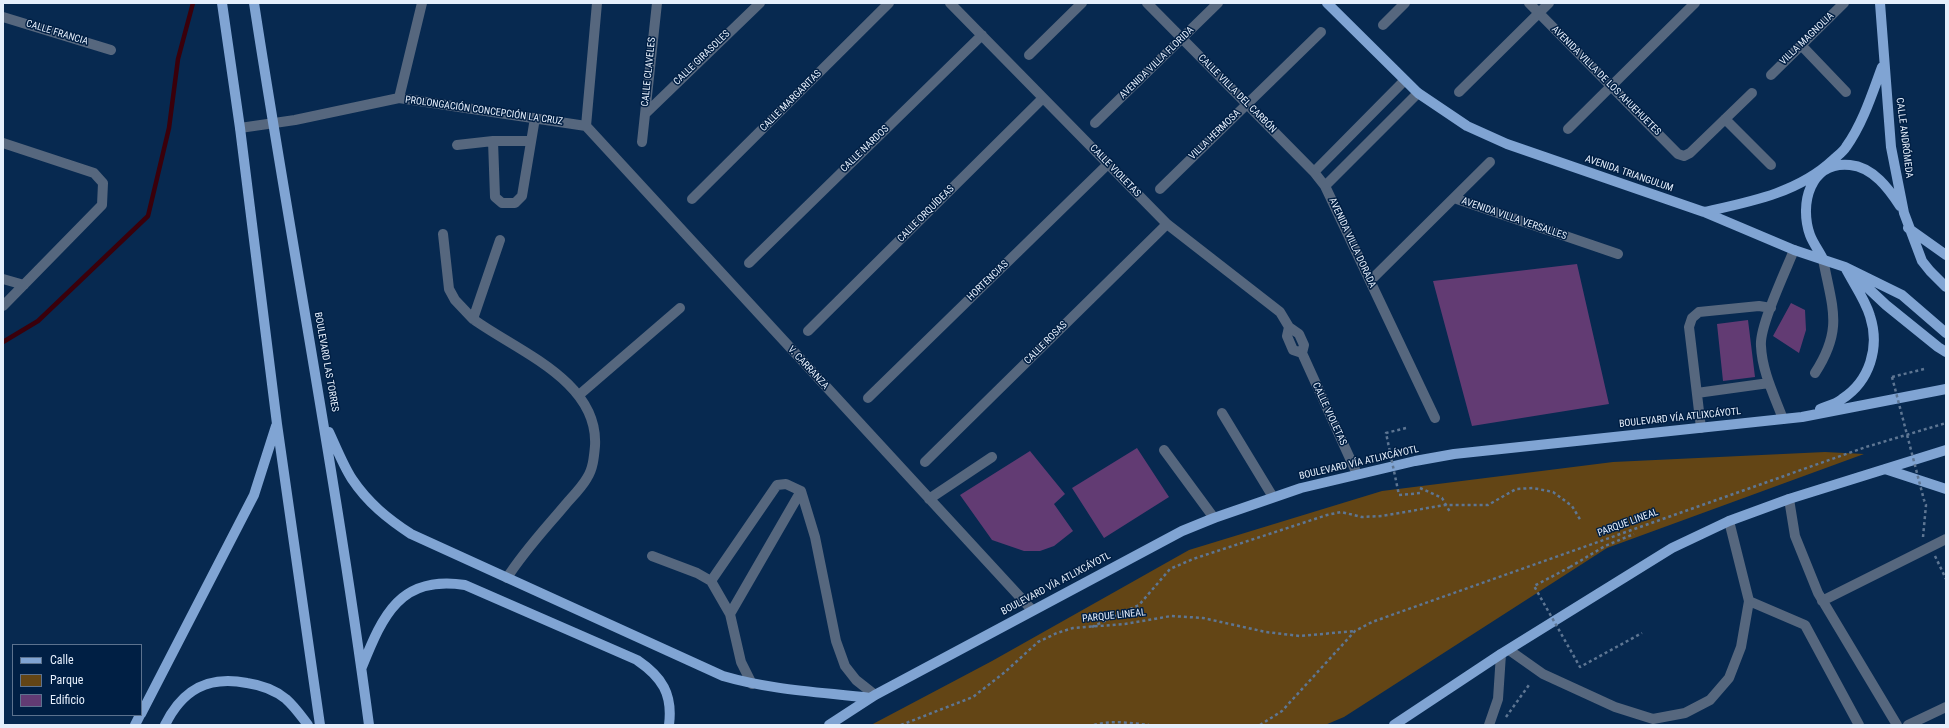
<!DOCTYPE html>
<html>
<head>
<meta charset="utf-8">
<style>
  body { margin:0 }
  #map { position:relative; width:1949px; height:728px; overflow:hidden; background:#072950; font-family:"Roboto Condensed",sans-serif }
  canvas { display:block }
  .frame { position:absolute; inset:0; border:4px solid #e5effc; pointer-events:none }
  .legend { position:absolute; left:12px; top:644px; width:130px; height:72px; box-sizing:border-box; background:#001f44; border:1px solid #5c728e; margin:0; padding:5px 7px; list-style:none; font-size:12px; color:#e5effc }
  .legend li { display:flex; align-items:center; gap:8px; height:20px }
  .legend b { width:20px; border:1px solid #5c728e }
</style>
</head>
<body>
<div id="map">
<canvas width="1949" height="728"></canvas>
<div class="frame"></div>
<ul class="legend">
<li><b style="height:5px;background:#80a4d3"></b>Calle</li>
<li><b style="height:11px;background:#634515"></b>Parque</li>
<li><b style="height:11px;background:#623b73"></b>Edificio</li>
</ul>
</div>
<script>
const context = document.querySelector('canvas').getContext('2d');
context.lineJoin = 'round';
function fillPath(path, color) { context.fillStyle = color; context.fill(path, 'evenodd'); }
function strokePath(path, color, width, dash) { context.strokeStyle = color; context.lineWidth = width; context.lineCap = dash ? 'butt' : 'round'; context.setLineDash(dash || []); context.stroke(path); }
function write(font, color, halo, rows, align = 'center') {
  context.font = font + ' "Roboto Condensed",sans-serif'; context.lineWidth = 3; context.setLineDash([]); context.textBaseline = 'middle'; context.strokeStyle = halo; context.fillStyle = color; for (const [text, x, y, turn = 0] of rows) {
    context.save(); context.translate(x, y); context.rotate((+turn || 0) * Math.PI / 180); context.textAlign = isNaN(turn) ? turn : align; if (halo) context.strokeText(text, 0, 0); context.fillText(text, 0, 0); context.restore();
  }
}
const green = new Path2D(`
  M 1825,452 L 1864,454 L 1607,548 L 1344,717 L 1325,725 L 871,725 L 992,661 L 1189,550 L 1382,491 L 1613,462 Z`);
const stream = new Path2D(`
  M 3,342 L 38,321 L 148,216 L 169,128 L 178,59 L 193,3`);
const building = new Path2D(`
  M 1577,264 L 1609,404 L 1472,426 L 1433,281 Z
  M 1791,303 L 1805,310 L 1806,330 L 1799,353 L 1773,336 Z
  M 1748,320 L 1755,377 L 1723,381 L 1717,324 Z
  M 1137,448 L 1169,497 L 1104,538 L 1072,488 Z
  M 1030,451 L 1065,494 L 1054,504 L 1073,531 L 1054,546 L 1040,551 L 1024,551 L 992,540 L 960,495 Z`);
const path = new Path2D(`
  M 1892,377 L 1924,369
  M 1420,488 L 1442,498 L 1450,512
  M 1923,537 L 1926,505 L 1924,500
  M 1935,556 L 1946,579
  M 1570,567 L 1605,546 L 1634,534
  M 1092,627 L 1139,605 L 1170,569 L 1193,559 L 1327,515 L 1341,512 L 1362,517 L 1382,516 L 1445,505 L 1488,505 L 1516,489 L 1533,488 L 1553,492 L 1572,506 L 1581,521
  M 1506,717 L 1529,685
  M 901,725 L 973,697 L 1005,672 L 1038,642 L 1057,633 L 1073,628 L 1125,624 L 1171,616 L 1203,618 L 1266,632 L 1300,636 L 1355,631
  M 1094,725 C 1112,720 1131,723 1149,725
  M 1260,725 L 1282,711 L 1355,631 L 1372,622 L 1866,447 L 1946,423`);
const minor = new Path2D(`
  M 950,3 L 1167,224 L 1280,312 L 1289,327 L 1299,334 L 1304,345 L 1302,353
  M 1147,3 L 1314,172 L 1325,186 L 1435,418
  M 1529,3 L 1678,154 L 1684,156 L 1690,153 L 1752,93
  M 3,17 L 111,50
  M 1383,25 L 1405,3
  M 1801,45 L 1846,92
  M 1029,55 L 1082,3
  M 1771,75 L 1844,3
  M 1459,92 L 1549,3
  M 399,98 L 422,3
  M 645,114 L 760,3
  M 1725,119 L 1771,165
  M 1095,123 L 1218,3
  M 586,126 L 1032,610
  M 586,126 L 597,3
  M 240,128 L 295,120 L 399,98 L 586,126
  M 1568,129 L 1695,3
  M 493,141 L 495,197 L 502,203 L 515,203 L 522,196 L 535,118
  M 642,142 L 657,3
  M 3,143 L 94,173 L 103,183 L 102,205 L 3,306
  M 457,145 L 493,141 L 531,141
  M 1314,172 L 1404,81
  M 1325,186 L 1418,93
  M 1160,189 L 1321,32
  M 1454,198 L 1618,254
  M 692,199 L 889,3
  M 443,234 L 449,289 L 455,300 L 473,319
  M 500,240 L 473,319 C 517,351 599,381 595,446 C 594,457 593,469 587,478 C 582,487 573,496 566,504 C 546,528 524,551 507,578
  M 749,263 L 982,35
  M 3,279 L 24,285
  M 1370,281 L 1490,162
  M 1289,327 L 1287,336 L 1293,350 L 1302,353 L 1357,474
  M 808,331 L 1043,98
  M 1815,373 C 1844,328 1832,308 1823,259
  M 1697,393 L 1769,383
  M 579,395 L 680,308
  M 868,398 L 1108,164
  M 1222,413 L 1273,497
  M 1783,419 C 1774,395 1762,371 1761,346 C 1759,327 1786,270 1794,250
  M 1701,428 L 1689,327 L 1692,318 L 1699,312 L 1759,306 L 1771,308
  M 1164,450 L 1214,518
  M 925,462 L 1167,224
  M 801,491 L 815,537 L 836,641 L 845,666 L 856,680 L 875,695
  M 929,499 L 992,457
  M 1789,499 L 1795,536 L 1818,593 L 1897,725
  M 652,556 L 697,573 L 711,581 L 730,614 L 741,662 L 752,684
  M 711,581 L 777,485 L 786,484 L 801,491 L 730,614
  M 1749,601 L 1805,625 L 1859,725
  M 1822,601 L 1946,539
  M 1509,650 L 1543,674 L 1615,707 L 1653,719 L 1685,713 L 1710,700 L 1729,678 L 1741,647 L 1749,601 L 1729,521
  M 1489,725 L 1498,699 L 1501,654
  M 1908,725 L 1946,707`);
const major = new Path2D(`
  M 222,3 L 240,128 L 277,424 L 320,725
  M 254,3 C 291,244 337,483 369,725
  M 1327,3 L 1418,93 L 1467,126 L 1507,144 L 1704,212 L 1794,250 L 1845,267 L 1902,295 L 1946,333
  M 1880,3 L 1891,147 L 1904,213 L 1922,261 L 1930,271 L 1946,287
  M 1704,212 C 1749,202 1798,193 1833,160 C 1837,156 1843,152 1846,147 C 1863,123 1872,94 1882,67
  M 1908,228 L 1946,255
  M 1823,259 C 1819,251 1813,243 1810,235 C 1799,204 1810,161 1850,165 C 1873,167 1889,189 1900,206
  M 1853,274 L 1886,305 L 1938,347 L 1946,352
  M 1820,409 C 1827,406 1836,404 1842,399 C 1870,381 1880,347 1870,316 C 1865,299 1853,283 1845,267
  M 329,432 C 336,447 343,465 352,479 C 368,503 388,519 411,534 L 723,676 C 771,690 820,692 870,698
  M 1885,469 L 1946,489
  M 362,667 C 383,615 400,575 465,585 L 637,660 C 662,677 673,694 669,725
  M 141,714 L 254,495 L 276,426
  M 135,725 L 140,715
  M 165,725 C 182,690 208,675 247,683 C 261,685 275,690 286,699 C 295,707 301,716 308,725
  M 829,725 L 875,695 L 1182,531 L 1214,518 L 1301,488 L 1415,461 L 1454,454 L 1802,417 L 1946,389
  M 1394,725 L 1501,654 L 1672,548 L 1729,521 L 1789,499 L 1946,450`);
const pathBridge = new Path2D(`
  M 1892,377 L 1924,500
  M 1406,428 L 1386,433 L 1399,495 L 1421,493
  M 1570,567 L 1534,586 L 1580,667 L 1642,633`);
const streetNames = [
  ["CALLE FRANCIA",57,33,17],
  ["VILLA MAGNOLIA",1807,39,-44],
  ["CALLE GIRASOLES",702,58,-44],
  ["AVENIDA VILLA FLORIDA",1157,63,-44],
  ["CALLE CLAVELES",649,72,-84],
  ["AVENIDA VILLA DE LOS AHUEHUETES",1606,81,45],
  ["CALLE VILLA DEL CARBÓN",1237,94,45],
  ["CALLE MARGARITAS",791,101,-45],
  ["PROLONGACIÓN CONCEPCIÓN LA CRUZ",484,111,8],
  ["VILLA HERMOSA",1215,135,-44],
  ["CALLE ANDRÓMEDA",1904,138,83],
  ["CALLE NARDOS",865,149,-44],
  ["CALLE VIOLETAS",1115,171,46],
  ["AVENIDA TRIANGULUM",1629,174,19],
  ["CALLE ORQUÍDEAS",926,214,-45],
  ["AVENIDA VILLA VERSALLES",1514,219,19],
  ["AVENIDA VILLA DORADA",1352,243,65],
  ["HORTENCIAS",988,281,-44],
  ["CALLE ROSAS",1046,343,-45],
  ["BOULEVARD LAS TORRES",326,362,80],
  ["V. CARRANZA",808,368,47],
  ["CALLE VIOLETAS",1329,414,65],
  ["BOULEVARD VÍA ATLIXCÁYOTL",1680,418,-6],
  ["BOULEVARD VÍA ATLIXCÁYOTL",1359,463,-13],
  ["PARQUE LINEAL",1628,523,-20],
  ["BOULEVARD VÍA ATLIXCÁYOTL",1056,584,-28],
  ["PARQUE LINEAL",1114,616,-6]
];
fillPath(green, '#634515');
strokePath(stream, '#3a000b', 4.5);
fillPath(building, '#623b73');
strokePath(path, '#5e7693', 2.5, [3, 3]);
strokePath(minor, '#56677e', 10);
strokePath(major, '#80a4d3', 10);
strokePath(pathBridge, '#5e7693', 2.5, [3, 3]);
write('10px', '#e5effc', '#001f44', streetNames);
</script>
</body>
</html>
